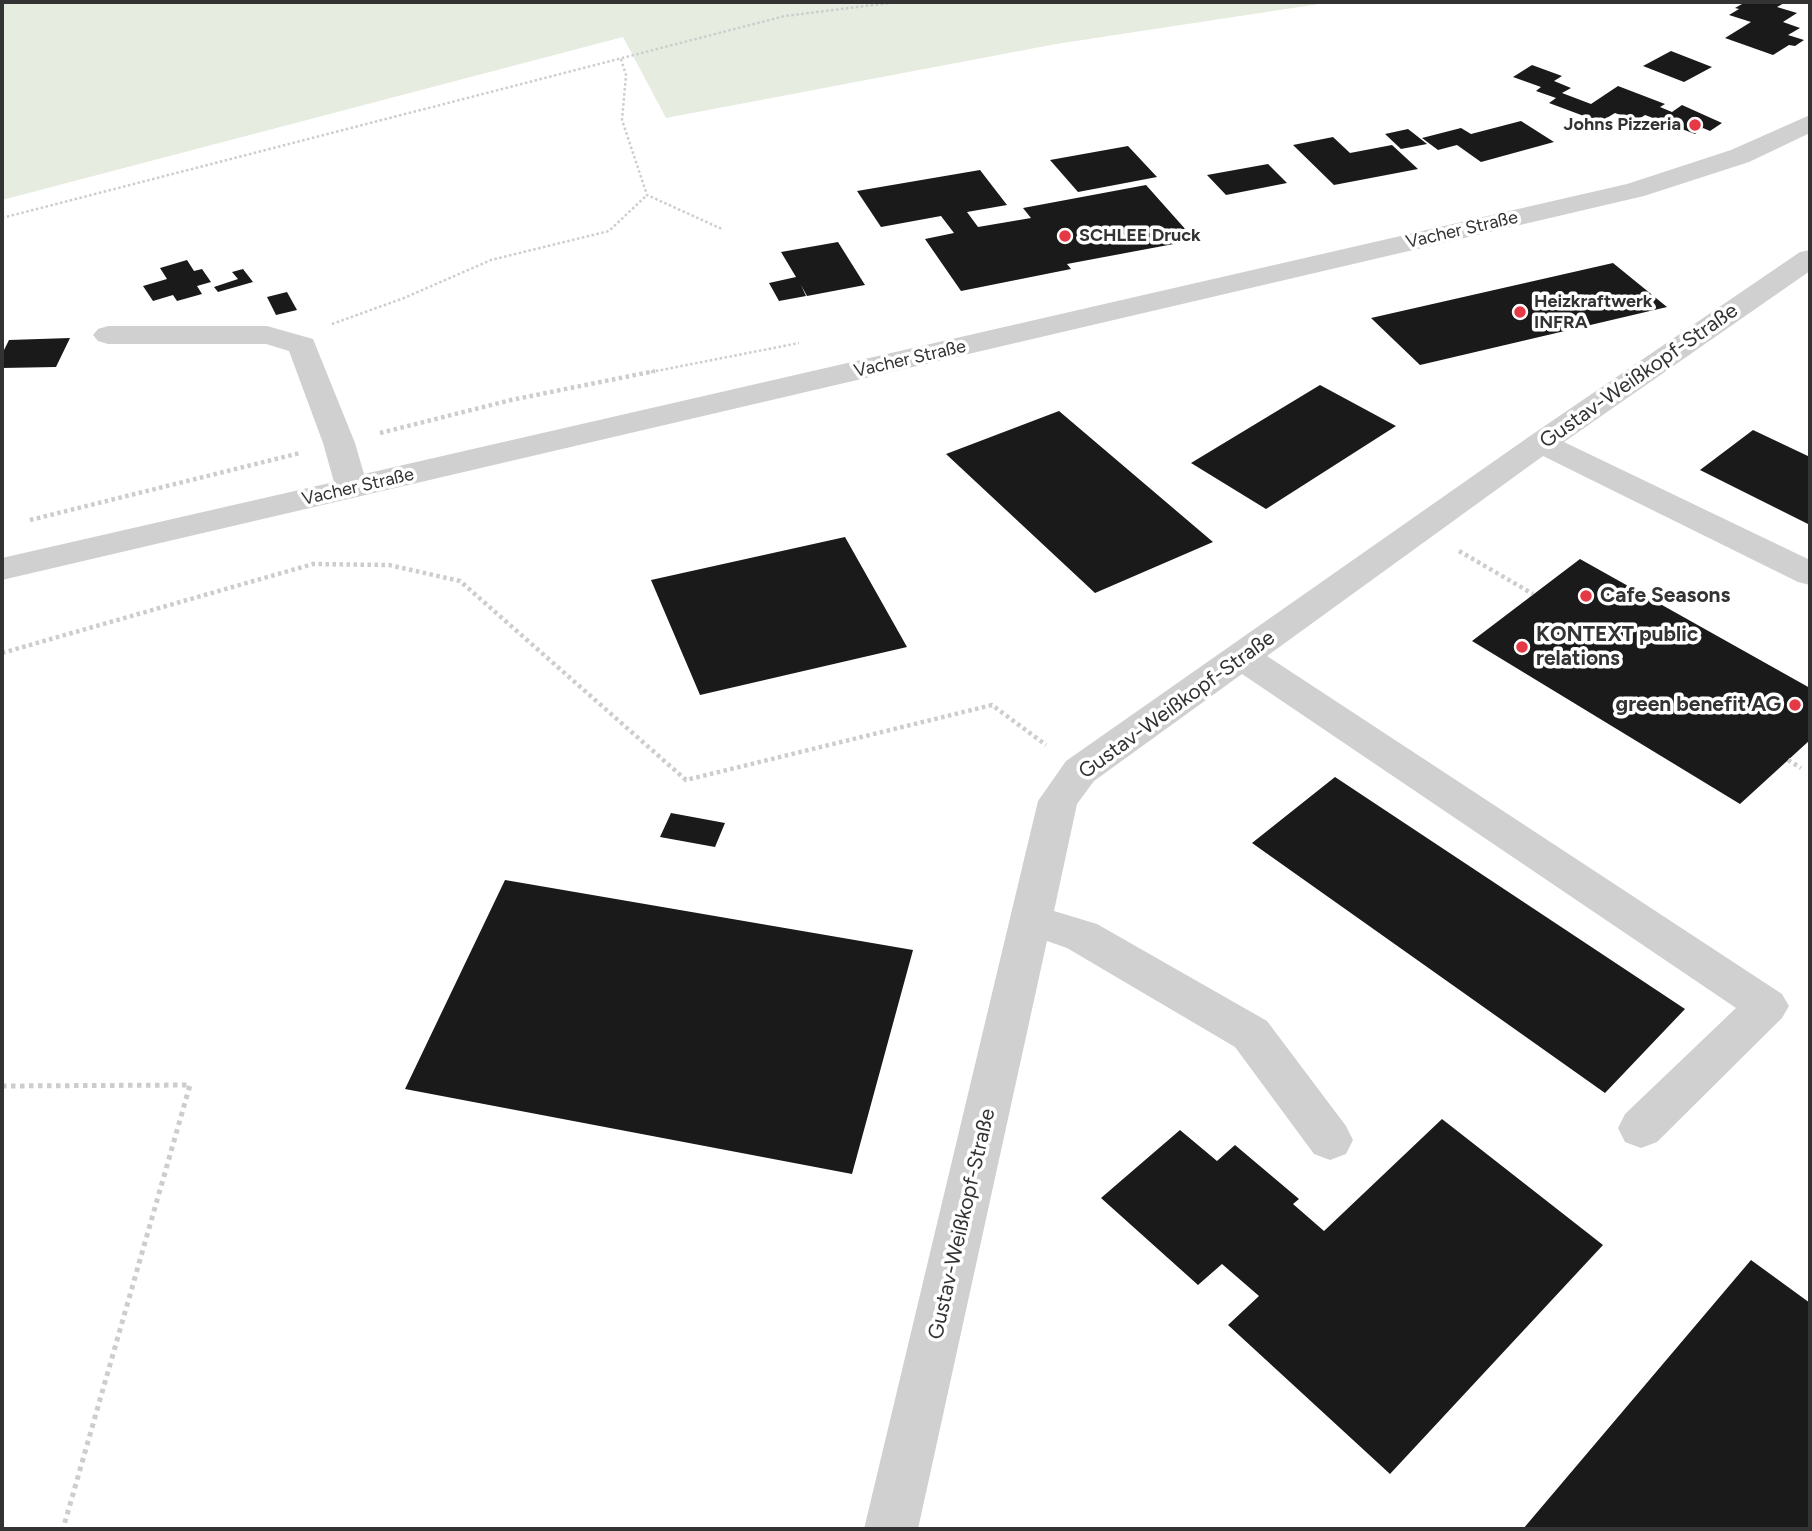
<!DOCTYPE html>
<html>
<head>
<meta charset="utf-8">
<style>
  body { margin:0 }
  #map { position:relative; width:1812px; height:1531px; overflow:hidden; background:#fff; font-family:Figtree,sans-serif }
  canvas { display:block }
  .frame { position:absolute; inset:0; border:4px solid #333; pointer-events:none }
</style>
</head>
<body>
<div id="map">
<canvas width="1812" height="1531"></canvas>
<div class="frame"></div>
</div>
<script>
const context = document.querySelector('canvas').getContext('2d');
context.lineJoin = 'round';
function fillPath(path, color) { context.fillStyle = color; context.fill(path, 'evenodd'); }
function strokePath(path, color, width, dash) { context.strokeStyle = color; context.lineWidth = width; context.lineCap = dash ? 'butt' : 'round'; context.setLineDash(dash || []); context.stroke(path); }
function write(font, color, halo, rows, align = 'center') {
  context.font = font + ' Figtree,sans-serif'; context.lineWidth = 7; context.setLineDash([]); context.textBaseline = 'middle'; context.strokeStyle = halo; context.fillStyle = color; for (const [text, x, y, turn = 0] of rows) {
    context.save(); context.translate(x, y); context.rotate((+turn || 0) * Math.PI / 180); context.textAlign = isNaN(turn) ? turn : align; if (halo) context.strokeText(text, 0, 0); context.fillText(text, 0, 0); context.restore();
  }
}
const green = new Path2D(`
  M 2,2 L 1332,2 L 1056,44 L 666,118 L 623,37 L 2,200 Z`);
const building = new Path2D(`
  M 1737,2 L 1786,2 L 1777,7 L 1797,13 L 1783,22 L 1800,28 L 1788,35 L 1804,40 L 1795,46 L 1789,45 L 1773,55 L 1725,38 L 1751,22 L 1729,15 L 1739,9 L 1735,8 L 1742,4 Z
  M 1671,51 L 1712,67 L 1684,82 L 1643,66 Z
  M 1532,65 L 1562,76 L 1554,81 L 1571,88 L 1562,93 L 1591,104 L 1618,86 L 1665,104 L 1660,107 L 1672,112 L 1682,105 L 1722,123 L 1710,131 L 1703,128 L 1695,134 L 1645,115 L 1636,121 L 1615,113 L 1600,122 L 1549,103 L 1556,98 L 1536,91 L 1541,87 L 1513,77 Z
  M 1521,121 L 1554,142 L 1481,162 L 1457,145 L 1438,150 L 1422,138 L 1461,128 L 1471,134 Z
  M 1408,129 L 1417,136 L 1427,144 L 1401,149 L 1385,134 Z
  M 1333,137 L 1350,153 L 1392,145 L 1418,169 L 1334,185 L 1293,145 Z
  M 1128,146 L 1157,177 L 1078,192 L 1050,160 Z
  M 1268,164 L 1287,183 L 1226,195 L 1207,175 Z
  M 980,170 L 1007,205 L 967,212 L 978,227 L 1031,218 L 1023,208 L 1146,185 L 1195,240 L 1067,264 L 1071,269 L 961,291 L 925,239 L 954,233 L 941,216 L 881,227 L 857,191 Z
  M 838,242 L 865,285 L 807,296 L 801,285 L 806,296 L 779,301 L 769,283 L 796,277 L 781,252 Z
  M 187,260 L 194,271 L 202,269 L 211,282 L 197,286 L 202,294 L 177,301 L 173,295 L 153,301 L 143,286 L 167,279 L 160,268 Z
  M 1613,263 L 1667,307 L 1420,365 L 1371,318 Z
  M 243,269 L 253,282 L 218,292 L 214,287 L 238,279 L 232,272 Z
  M 287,292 L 297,310 L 276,315 L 267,297 Z
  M 70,338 L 56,367 L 2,368 L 2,354 L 9,340 Z
  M 1320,385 L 1396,426 L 1266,509 L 1191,463 Z
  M 1059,411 L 1213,542 L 1095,593 L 946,454 Z
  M 1753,430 L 1810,457 L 1810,525 L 1700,470 Z
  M 845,537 L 907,647 L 700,695 L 651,580 Z
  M 1580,559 L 1810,688 L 1810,740 L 1740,804 L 1472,641 Z
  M 1335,777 L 1685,1009 L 1605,1093 L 1252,843 Z
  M 671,813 L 725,823 L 715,847 L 660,837 Z
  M 505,880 L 913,950 L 852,1174 L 405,1089 Z
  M 1442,1119 L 1603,1245 L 1390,1474 L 1228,1325 L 1259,1296 L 1222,1264 L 1198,1285 L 1101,1198 L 1180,1130 L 1217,1161 L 1235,1145 L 1299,1199 L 1293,1204 L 1324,1231 Z
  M 1751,1260 L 1810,1303 L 1810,1529 L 1523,1529 Z`);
const pathFar2 = new Path2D(`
  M 621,59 L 626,75 L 622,120 L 647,195 L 722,229
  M 2,218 L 785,16 L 897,2
  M 332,324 L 404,298 L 491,260 L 609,231 L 647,195
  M 646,373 L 799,343`);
const pathFar1 = new Path2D(`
  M 380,433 L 511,400 L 655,371
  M 30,520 L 300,453
  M 1459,551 L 1533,594
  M 2,653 L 313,564 L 389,565 L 460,581 L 686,780 L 992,705 L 1046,745
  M 1788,760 L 1801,768`);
const path = new Path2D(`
  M 2,1086 L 190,1085 L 63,1529`);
const minor = new Path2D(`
  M 1810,115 L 1810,133 L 1749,162 L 1644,196 L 2,580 L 2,558 L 334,482 L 323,443 L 289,351 L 266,344 L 108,344 L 98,341 L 93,335 L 98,329 L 108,326 L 267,326 L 313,339 L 355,443 L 364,474 L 1627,184 L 1731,150 Z
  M 1810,250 L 1810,271 L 1564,442 L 1810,560 L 1810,585 L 1798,582 L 1543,456 L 1267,656 L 1782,994 L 1789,1006 L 1782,1018 L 1657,1142 L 1641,1148 L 1625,1142 L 1618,1128 L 1625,1114 L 1736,1008 L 1242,674 L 1094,781 L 1077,804 L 1054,911 L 1097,924 L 1267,1021 L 1346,1126 L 1353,1140 L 1346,1154 L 1330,1160 L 1314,1154 L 1235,1047 L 1067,948 L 1047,941 L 918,1529 L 864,1529 L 1038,801 L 1066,761 L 1530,436 L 1800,252 Z`);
const markers = [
  [1695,125,7,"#e63946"],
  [1065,236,7,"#e63946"],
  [1520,312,7,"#e63946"],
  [1586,596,7,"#e63946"],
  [1522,647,7,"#e63946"],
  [1795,705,7,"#e63946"]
];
const farPoinames = [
  ["Johns Pizzeria",1681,125,"right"],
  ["SCHLEE Druck",1079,236],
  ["Heizkraftwerk",1534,302],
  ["INFRA",1534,323]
];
const farStreetnames = [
  ["Vacher Straße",1462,230,-13],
  ["Vacher Straße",910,359,-13],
  ["Vacher Straße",358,487,-13]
];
const streetNames = [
  ["Gustav-Weißkopf-Straße",1639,376,-35],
  ["Gustav-Weißkopf-Straße",1177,705,-36],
  ["Gustav-Weißkopf-Straße",962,1224,-77]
];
const poiNames = [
  ["Cafe Seasons",1600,596],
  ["KONTEXT public",1536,635],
  ["relations",1536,659],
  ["green benefit AG",1781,705,"right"]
];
fillPath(green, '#e6ecdf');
fillPath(building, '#1a1a1a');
strokePath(pathFar2, '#cdcdcd', 2.5, [2.5, 2.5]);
strokePath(pathFar1, '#cdcdcd', 4.5, [3.5, 3.5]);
strokePath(path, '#cdcdcd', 5, [4.5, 4.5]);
fillPath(minor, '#d0d0d0');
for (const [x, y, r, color] of markers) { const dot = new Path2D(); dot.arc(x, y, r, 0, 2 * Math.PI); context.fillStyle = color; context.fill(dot); strokePath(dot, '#fff', 2.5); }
write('bold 18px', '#333', '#fff', farPoinames, 'left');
write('18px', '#333', '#fff', farStreetnames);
write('21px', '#333', '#fff', streetNames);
write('bold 21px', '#333', '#fff', poiNames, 'left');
</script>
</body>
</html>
